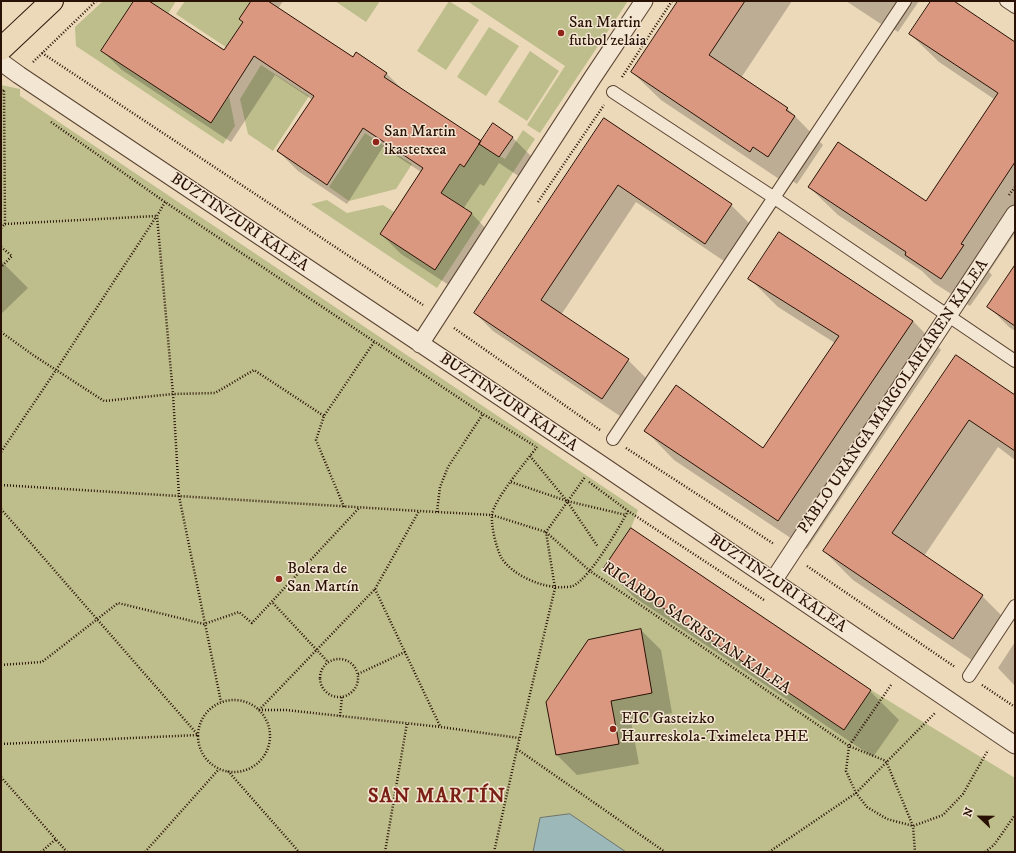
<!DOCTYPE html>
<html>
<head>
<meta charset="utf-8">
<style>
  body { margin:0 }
  #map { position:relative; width:1016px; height:853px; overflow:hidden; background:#ecd9b9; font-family:"IM FELL DW Pica",serif }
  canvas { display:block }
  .frame { position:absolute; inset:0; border:2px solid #2a1105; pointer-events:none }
  .north { position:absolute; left:960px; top:797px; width:40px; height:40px; -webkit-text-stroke:3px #f3e6d2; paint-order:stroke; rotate:292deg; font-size:11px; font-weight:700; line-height:16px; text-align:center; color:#2a1105 }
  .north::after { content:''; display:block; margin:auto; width:14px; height:18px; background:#2a1105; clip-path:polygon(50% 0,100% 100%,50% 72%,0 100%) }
</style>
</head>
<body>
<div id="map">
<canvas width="1016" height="853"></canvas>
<div class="frame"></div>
<div class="north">N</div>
</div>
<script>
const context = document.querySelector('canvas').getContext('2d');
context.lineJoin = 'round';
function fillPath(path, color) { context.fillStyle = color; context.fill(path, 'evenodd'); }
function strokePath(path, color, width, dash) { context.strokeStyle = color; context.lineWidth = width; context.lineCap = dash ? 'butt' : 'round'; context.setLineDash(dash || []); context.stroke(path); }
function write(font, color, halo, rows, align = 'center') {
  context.font = font + ' "IM FELL DW Pica",serif'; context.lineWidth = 3; context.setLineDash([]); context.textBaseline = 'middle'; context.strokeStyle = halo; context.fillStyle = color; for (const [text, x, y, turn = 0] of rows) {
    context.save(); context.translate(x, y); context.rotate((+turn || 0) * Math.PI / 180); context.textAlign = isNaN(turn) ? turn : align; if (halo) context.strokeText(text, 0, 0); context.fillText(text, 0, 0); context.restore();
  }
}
const green = new Path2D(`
  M 103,1 L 134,1 L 101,51 L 211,123 L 229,96 L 235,126 L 223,144 L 76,46 L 75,27 Z
  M 149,1 L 176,1 L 168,14 Z
  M 185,1 L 251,1 L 239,19 L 243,22 L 229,43 L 253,59 L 250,63 L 176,14 Z
  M 335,1 L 380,1 L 366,22 Z
  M 449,1 L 479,20 L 446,70 L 417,51 Z
  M 467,1 L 628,1 L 540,133 L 527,125 L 565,66 Z
  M 489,27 L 519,46 L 486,96 L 457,77 Z
  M 530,51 L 559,71 L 527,121 L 498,102 Z
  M 261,65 L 309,96 L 273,151 L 248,134 L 240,99 Z
  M 1,85 L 20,89 L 20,96 L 638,510 L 631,528 L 604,569 L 844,730 L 871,690 L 1015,778 L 1015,852 L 1,852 Z
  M 523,130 L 535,139 L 437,288 L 311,204 L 327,200 L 347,213 L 383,205 L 394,212 L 380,234 L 435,270 L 472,213 L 417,177 L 422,170 L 446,186 L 460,165 L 464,167 L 479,144 L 505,159 Z
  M 365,133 L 412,164 L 396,189 L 349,201 L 329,187 Z`);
const water = new Path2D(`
  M 570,814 L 626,852 L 533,852 L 540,818 Z`);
const shadow = new Path2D(`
  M 135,1 L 147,1 L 224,52 L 244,22 L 252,1 L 283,1 L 278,9 L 353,58 L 387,74 L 406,93 L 480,142 L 512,137 L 533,158 L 520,177 L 499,163 L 484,186 L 480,184 L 463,209 L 472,214 L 491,234 L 455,289 L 401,254 L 381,234 L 421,172 L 383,147 L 347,204 L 298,171 L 278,151 L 313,100 L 275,75 L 231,142 L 122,70 L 102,51 Z
  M 679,1 L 792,1 L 741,78 L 787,108 L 823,145 L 797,184 L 782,174 L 779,179 L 661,100 L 632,72 Z
  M 846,1 L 919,1 L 898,32 L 883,22 L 881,24 Z
  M 932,1 L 952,1 L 1015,43 L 1015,233 L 989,272 L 992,275 L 970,306 L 934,283 L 922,271 L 838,215 L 809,187 L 926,202 L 994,99 L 939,62 L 910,34 Z
  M 605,120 L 731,205 L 749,223 L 724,261 L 636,202 L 561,315 L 628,360 L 646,378 L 620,416 L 493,331 L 475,313 Z
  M 1,261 L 28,288 L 1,314 Z
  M 1015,267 L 1015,331 L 1009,327 L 989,307 Z
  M 749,278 L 913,321 L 941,350 L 807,549 L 674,460 L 646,431 L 764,450 L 835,343 L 778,307 Z
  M 956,357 L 1015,397 L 1015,460 L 998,447 L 924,556 L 982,596 L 1010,624 L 982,667 L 853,580 L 824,551 Z
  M 605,568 L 870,691 L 899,720 L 873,757 L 634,597 Z
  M 641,630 L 661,650 L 672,713 L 631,721 L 639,764 L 577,775 L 557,755 Z
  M 1015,642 L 1015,686 L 998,668 Z`);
const building = new Path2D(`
  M 134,1 L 149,1 L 224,50 L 243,22 L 239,19 L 251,1 L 268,1 L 353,57 L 356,52 L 387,73 L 384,77 L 481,141 L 464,167 L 460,164 L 441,193 L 472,213 L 435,270 L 380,234 L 423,168 L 363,128 L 327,185 L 277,151 L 314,96 L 254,56 L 211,123 L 101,51 Z
  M 678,1 L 745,1 L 709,55 L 788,108 L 786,110 L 795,116 L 768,157 L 753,147 L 750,152 L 631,72 Z
  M 931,1 L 954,1 L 1015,42 L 1015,162 L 961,244 L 964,245 L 941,279 L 905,255 L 906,252 L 808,187 L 838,142 L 926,201 L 998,93 L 909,34 Z
  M 604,118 L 732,204 L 705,244 L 618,185 L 587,231 L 541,300 L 629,359 L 602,399 L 474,313 Z
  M 493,123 L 513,137 L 499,157 L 479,144 Z
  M 779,232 L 913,321 L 778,521 L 644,431 L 676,385 L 763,448 L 839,336 L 748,279 Z
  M 1015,265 L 1015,326 L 987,307 Z
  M 956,355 L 1015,395 L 1015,451 L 969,420 L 892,533 L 983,595 L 953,639 L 823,551 Z
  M 631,528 L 871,690 L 844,730 L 604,568 Z
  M 641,629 L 652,693 L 611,701 L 619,744 L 556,755 L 546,702 L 588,640 Z`);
const path = new Path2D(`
  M 42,53 L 423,305
  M 33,62 L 96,1
  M 622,77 L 672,1
  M 1,93 L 5,89
  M 51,122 L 165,202 L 483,414 L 535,446
  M 1009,195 L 1015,187
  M 165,202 L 157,216 L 173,394 L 179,496 L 221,702
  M 538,202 L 604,105
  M 5,224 L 156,216
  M 1,228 L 5,224 L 4,89
  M 1,247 L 12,256 L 1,267
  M 454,328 L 600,430
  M 1,332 L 33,355 L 104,401 L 173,394 L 215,393 L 254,370 L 324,416
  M 537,447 C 527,460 493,501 492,515 C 491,526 496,547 501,557 C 511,575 544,589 564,587 C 567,587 571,587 573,586 C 590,578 619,528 628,511
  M 626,448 L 774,544
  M 1,452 L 56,370 L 156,217
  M 530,456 L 567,501 L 598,547
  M 511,482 L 567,501 L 626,515
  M 589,482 L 628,511 L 764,600
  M 1,485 L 419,511 L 492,515 L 546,532 L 590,571 L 849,746 L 886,761 L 913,826 L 915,852
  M 344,507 L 316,440 L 324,416 L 374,342
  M 1,509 L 198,735
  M 437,512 L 440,487 L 448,467 L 483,414
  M 807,566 L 955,667
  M 375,589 L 440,726
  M 273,603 L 328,662
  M320 678a19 19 0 1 1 38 0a19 19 0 1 1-38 0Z
  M 1,665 L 42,662 L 118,603 L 204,624 L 239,612 L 252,623 L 359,508
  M 358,674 L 405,652
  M 891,685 L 849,746 L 846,771 L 856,793 L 867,807 L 887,819 L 913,826 L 943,815 L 963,794 L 988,750
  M 982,685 L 1015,707
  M198 736a36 36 0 1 1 72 0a36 36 0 1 1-72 0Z
  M 259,710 L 286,710 L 441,727 L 519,738
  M 259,710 L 375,589 L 419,511
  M 340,716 L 342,697
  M 1,744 L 198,735
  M 517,749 L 665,852
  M 228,771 L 299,852
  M 1,777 L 67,852
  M 41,852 L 56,839
  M 145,852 L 219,769
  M 385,852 L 407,723
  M 494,852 L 517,749 L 555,588 L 546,532 L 585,477
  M 769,852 L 856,793 L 935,713
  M 985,852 L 994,845 L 1015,815`);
const pedestrian = new Path2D(`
  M 1006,1 L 1015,7
  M 613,92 L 773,197 L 1015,361
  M 613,439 L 905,1
  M 969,676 L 1015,606`);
const minor = new Path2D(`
  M 1,62 L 19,75 L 596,461 L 1015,745
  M 420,344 L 593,77 L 644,1
  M 773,581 L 1015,214`);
const primary = new Path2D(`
  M 1,49 L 52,1`);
const markers = [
  [561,33,4,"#8f2418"],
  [376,142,4,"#8f2418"],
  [279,579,4,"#8f2418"],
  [613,729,4,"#8f2418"]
];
const poiNames = [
  ["San Martin",569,24],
  ["futbol zelaia",569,42],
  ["San Martin",384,133],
  ["ikastetxea",384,151],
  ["Bolera de",287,570],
  ["San Martín",287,588],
  ["EIC Gasteizko",621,720],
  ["Haurreskola-Tximeleta PHE",621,738]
];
const streetNames = [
  ["BUZTINZURI KALEA",239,223,34],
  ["PABLO URANGA MARGOLARIAREN KALEA",894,397,-56],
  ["BUZTINZURI KALEA",508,403,34],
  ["BUZTINZURI KALEA",777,584,34],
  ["RICARDO SACRISTAN KALEA",696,629,34]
];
const districtNames = [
  ["SAN MARTÍN",437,798]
];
fillPath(green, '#bdbe8c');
fillPath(water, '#9cb8b9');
strokePath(water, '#6e7571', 1);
fillPath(shadow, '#0003');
fillPath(building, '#da9881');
strokePath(building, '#2a1105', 1);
strokePath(pedestrian, '#5a4332', 14);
strokePath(minor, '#5a4332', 19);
strokePath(primary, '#2a1105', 24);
strokePath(path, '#2a1105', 2.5, [1, 2]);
strokePath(pedestrian, '#f3e6d2', 12);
strokePath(minor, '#f3e6d2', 17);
strokePath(primary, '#ecd9b9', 22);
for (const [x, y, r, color] of markers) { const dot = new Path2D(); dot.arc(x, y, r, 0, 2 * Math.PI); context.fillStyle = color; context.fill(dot); strokePath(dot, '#f3e6d2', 1.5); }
write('16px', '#2a1105', '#f3e6d2', poiNames, 'left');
write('16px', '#2a1105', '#f3e6d2', streetNames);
context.letterSpacing = '1px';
write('bold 20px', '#7a1f14', '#f3e6d2', districtNames);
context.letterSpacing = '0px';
</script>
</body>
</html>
